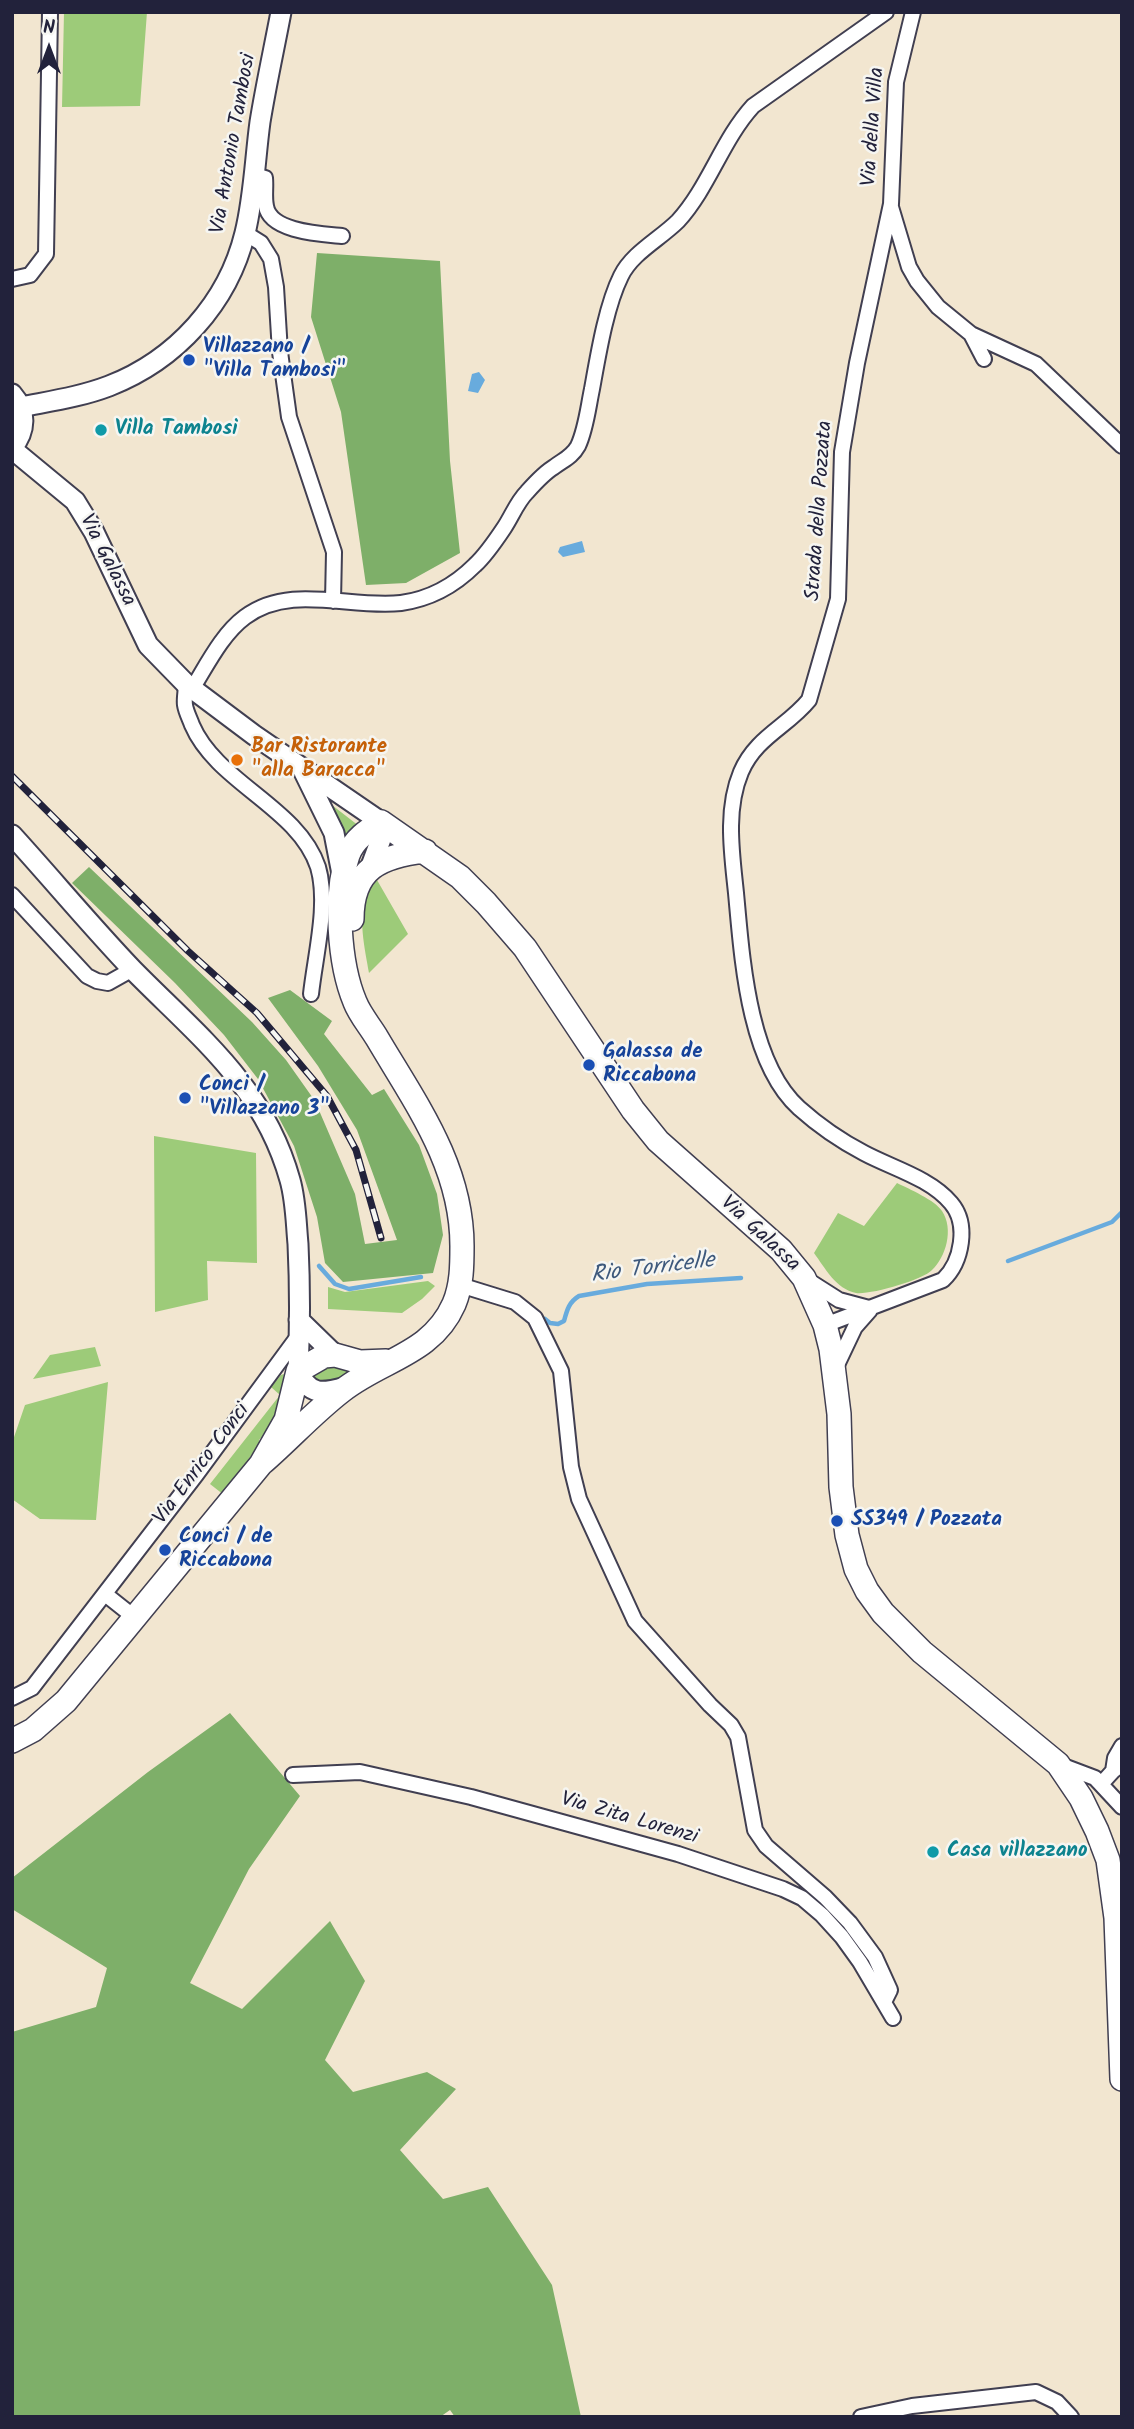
<!DOCTYPE html>
<html>
<head>
<meta charset="utf-8">
<style>
  body { margin:0 }
  #map { position:relative; width:1134px; height:2429px; overflow:hidden; background:#f2e6d0; font-family:Kalam,sans-serif }
  canvas { display:block }
  .frame { position:absolute; inset:0; border:14px solid #22223b; pointer-events:none }
  .north { position:absolute; left:14px; top:14px; width:70px; height:70px; -webkit-text-stroke:5px #f6f6f2; paint-order:stroke; rotate:0deg; font-size:19px; font-weight:700; line-height:28px; text-align:center; color:#22223b }
  .north::after { content:''; display:block; margin:auto; width:24px; height:32px; background:#22223b; clip-path:polygon(50% 0,100% 100%,50% 72%,0 100%) }
</style>
</head>
<body>
<div id="map">
<canvas width="1134" height="2429"></canvas>
<div class="frame"></div>
<div class="north">N</div>
</div>
<script>
const context = document.querySelector('canvas').getContext('2d');
context.lineJoin = 'round';
function fillPath(path, color) { context.fillStyle = color; context.fill(path, 'evenodd'); }
function strokePath(path, color, width, dash) { context.strokeStyle = color; context.lineWidth = width; context.lineCap = dash ? 'butt' : 'round'; context.setLineDash(dash || []); context.stroke(path); }
function write(font, color, halo, rows, align = 'center') {
  context.font = font + ' Kalam,sans-serif'; context.lineWidth = 5; context.setLineDash([]); context.textBaseline = 'middle'; context.strokeStyle = halo; context.fillStyle = color; for (const [text, x, y, turn = 0] of rows) {
    context.save(); context.translate(x, y); context.rotate((+turn || 0) * Math.PI / 180); context.textAlign = isNaN(turn) ? turn : align; if (halo) context.strokeText(text, 0, 0); context.fillText(text, 0, 0); context.restore();
  }
}
const green = new Path2D(`
  M 64,12 L 147,12 L 140,106 L 62,107 Z
  M 328,802 L 359,826 L 346,846 Z
  M 377,880 L 408,934 L 369,973 C 365,949 357,916 367,894 C 369,889 374,884 377,880 Z
  M 154,1136 L 256,1153 L 257,1263 L 207,1261 L 208,1300 L 155,1312 Z
  M 897,1183 C 909,1189 935,1200 942,1211 C 954,1229 946,1257 932,1270 C 923,1280 870,1295 856,1293 C 836,1289 825,1268 814,1253 L 838,1213 L 864,1226 Z
  M 428,1281 L 435,1286 L 422,1299 L 402,1313 L 328,1309 L 328,1287 L 345,1292 Z
  M 95,1347 L 101,1366 L 33,1379 L 50,1355 Z
  M 325,1363 L 360,1367 L 333,1383 L 317,1382 L 310,1374 Z
  M 284,1374 C 281,1397 276,1424 259,1440 L 260,1443 L 240,1471 L 241,1472 L 224,1495 L 210,1484 L 280,1395 L 271,1387 L 281,1375 Z
  M 108,1382 L 96,1520 L 40,1519 L 12,1499 L 12,1443 L 25,1405 Z`);
const forest = new Path2D(`
  M 317,253 L 440,261 L 450,461 L 460,553 L 406,583 L 366,585 L 341,412 L 311,317 Z
  M 89,867 L 252,1022 L 286,1060 L 315,1101 L 355,1194 L 365,1244 L 397,1240 L 357,1130 L 318,1066 L 268,998 L 290,990 L 332,1021 L 324,1034 L 372,1095 L 384,1089 L 419,1145 L 437,1194 L 443,1235 L 433,1273 L 343,1282 L 325,1263 L 317,1217 L 294,1146 L 258,1079 L 224,1035 L 175,983 L 72,883 Z
  M 230,1713 L 300,1796 L 249,1869 L 190,1983 L 242,2009 L 330,1921 L 365,1981 L 325,2060 L 353,2092 L 427,2072 L 456,2089 L 400,2150 L 443,2199 L 488,2187 L 552,2285 L 581,2417 L 455,2417 L 450,2410 L 440,2417 L 12,2417 L 12,2032 L 96,2007 L 107,1968 L 12,1909 L 12,1878 L 148,1772 Z`);
const water = new Path2D(`
  M 479,372 L 485,380 L 478,393 L 468,391 L 472,374 Z
  M 582,541 L 585,552 L 563,557 L 558,552 L 560,547 Z`);
const stream = new Path2D(`
  M 1008,1261 L 1112,1222 L 1122,1212
  M 319,1266 L 335,1284 L 349,1289 L 421,1277
  M 545,1319 L 550,1323 L 558,1324 L 564,1321 C 567,1310 569,1302 579,1296 L 647,1284 L 741,1278`);
const street = new Path2D(`
  M 254,175 L 265,178 C 266,187 264,197 266,206 C 270,232 322,234 342,236
  M 891,207 L 909,267 L 917,281 L 938,307 L 971,334 L 1036,364 L 1122,446
  M 245,233 L 261,243 L 271,259 L 276,287 L 280,352 L 289,417 L 334,552 L 333,601
  M 12,279 L 30,275 L 46,254 L 50,12
  M 971,334 L 984,359
  M 186,684 C 186,691 184,699 185,705 C 186,712 190,719 192,725 C 217,783 298,807 318,867 C 329,904 315,956 311,994
  M 192,689 C 207,665 222,634 245,617 C 290,583 350,609 401,603 C 430,599 454,586 475,565 C 486,555 496,540 504,528 C 512,516 517,502 527,492 C 535,483 544,473 554,467 C 563,460 572,457 578,446 C 586,429 588,408 592,389 C 598,356 606,306 621,276 C 632,253 660,239 678,221 C 709,187 722,140 753,106 L 886,12
  M 12,895 L 87,976 L 97,981 L 108,983 L 133,969
  M 806,1279 L 839,1300 L 869,1308
  M 460,1285 L 515,1302 L 535,1318 L 561,1371 L 571,1467 L 579,1499 L 635,1621 L 710,1705 L 731,1725 L 738,1737 L 755,1830 L 766,1846 L 825,1897 L 850,1923 L 875,1957 L 890,1990 L 884,2002
  M 825,1325 L 943,1280 C 962,1262 969,1224 951,1203 C 930,1178 892,1168 864,1153 C 841,1141 818,1125 799,1108 C 748,1062 742,957 736,893 C 732,854 725,810 741,772 C 756,737 787,727 809,700 L 838,599 L 842,452 L 857,363 L 891,204 L 896,82 L 913,12
  M 836,1367 L 855,1327 L 870,1310
  M 105,1594 L 134,1617
  M 12,1698 L 32,1688 L 196,1475 L 299,1335
  M 1058,1764 L 1095,1778 L 1122,1807
  M 1113,1771 L 1115,1758 L 1122,1746
  M 293,1775 L 360,1772 L 471,1797 L 678,1854 L 783,1889 L 802,1898 L 822,1915 L 842,1937 L 860,1962 L 893,2018
  M 1102,1783 L 1113,1771 L 1122,1764
  M 861,2417 L 912,2406 L 1036,2392 L 1057,2402 L 1071,2417`);
const secondary = new Path2D(`
  M 12,394 C 27,411 26,431 12,448
  M 21,407 C 51,401 80,397 109,386 C 176,360 228,303 245,233 C 254,197 255,159 260,122 C 266,85 274,49 281,12
  M 12,449 L 75,501 L 94,532 L 148,645 L 186,684 L 254,735 L 381,822 L 381,839 L 371,866
  M 304,772 L 334,833 L 342,874
  M 12,835 C 53,880 91,926 133,970 C 198,1036 264,1086 290,1180 C 296,1201 296,1223 298,1244 C 300,1286 300,1329 298,1371 C 310,1397 323,1393 347,1387
  M 299,1320 L 335,1355`);
const primary = new Path2D(`
  M 352,919 C 352,868 381,856 425,851
  M 261,1464 C 289,1440 314,1412 343,1390 C 383,1359 432,1354 454,1304 C 462,1285 462,1265 462,1246 C 462,1166 416,1104 377,1038 C 370,1026 360,1015 355,1002 C 339,964 334,894 348,855 C 354,839 368,830 381,822 L 460,877 L 486,903 L 525,948 L 633,1110 L 658,1141 L 781,1250 L 804,1278 L 825,1325 L 831,1349 L 839,1414 L 841,1487 L 847,1535 L 856,1569 L 867,1591 L 883,1613 L 922,1652 L 1058,1764 L 1081,1798 L 1097,1831 L 1108,1860 L 1116,1918 L 1122,2079
  M 12,1741 L 33,1730 L 66,1701 L 261,1464 L 286,1420 L 298,1371 L 324,1356 L 335,1355 L 360,1362 L 386,1361`);
const rail = new Path2D(`
  M 12,776 L 188,951 L 257,1013 L 327,1096 L 356,1150 L 381,1238`);
const markers = [
  [189,360,7,"#1a4fb4"],
  [101,430,7,"#0f9aa8"],
  [237,760,7,"#e8710a"],
  [589,1065,7,"#1a4fb4"],
  [185,1098,7,"#1a4fb4"],
  [837,1521,7,"#1a4fb4"],
  [165,1550,7,"#1a4fb4"],
  [933,1852,7,"#0f9aa8"]
];
const streetNames = [
  ["Via della Villa",875,127,-86],
  ["Via Antonio Tambosi",235,144,-80],
  ["Strada della Pozzata",821,511,-86],
  ["Via Galassa",106,561,63],
  ["Via Galassa",759,1235,43],
  ["Via Enrico Conci",203,1465,-53],
  ["Via Zita Lorenzi",629,1820,16]
];
const transitNames = [
  ["Villazzano /",203,348],
  ["\"Villa Tambosi\"",203,372],
  ["Galassa de",603,1053],
  ["Riccabona",603,1077],
  ["Conci /",199,1086],
  ["\"Villazzano 3\"",199,1110],
  ["SS349 / Pozzata",851,1521],
  ["Conci / de",179,1538],
  ["Riccabona",179,1562]
];
const cultureNames = [
  ["Villa Tambosi",115,430],
  ["Casa villazzano",947,1852]
];
const foodNames = [
  ["Bar Ristorante",251,748],
  ["\"alla Baracca\"",251,772]
];
const waterNames = [
  ["Rio Torricelle",653,1270,-7]
];
fillPath(green, '#9dcb79');
fillPath(forest, '#7eaf69');
fillPath(water, '#68abdd');
strokePath(stream, '#68abdd', 4.5);
strokePath(street, '#413f51', 18);
strokePath(secondary, '#413f51', 23);
strokePath(primary, '#413f51', 26);
strokePath(street, '#fff', 14);
strokePath(secondary, '#fff', 19);
strokePath(primary, '#fff', 23);
strokePath(rail, '#22223b', 7);
strokePath(rail, '#f6f6f2', 4.5, [13]);
for (const [x, y, r, color] of markers) { const dot = new Path2D(); dot.arc(x, y, r, 0, 2 * Math.PI); context.fillStyle = color; context.fill(dot); strokePath(dot, '#f6f6f2', 2.5); }
write('21px', '#22223b', '#f6f6f2', streetNames);
write('bold 21px', '#164399', '#f6f6f2', transitNames, 'left');
write('bold 21px', '#0d838f', '#f6f6f2', cultureNames, 'left');
write('bold 21px', '#c56008', '#f6f6f2', foodNames, 'left');
write('italic 23px', '#3e597c', '#f6f6f2', waterNames);
</script>
</body>
</html>
